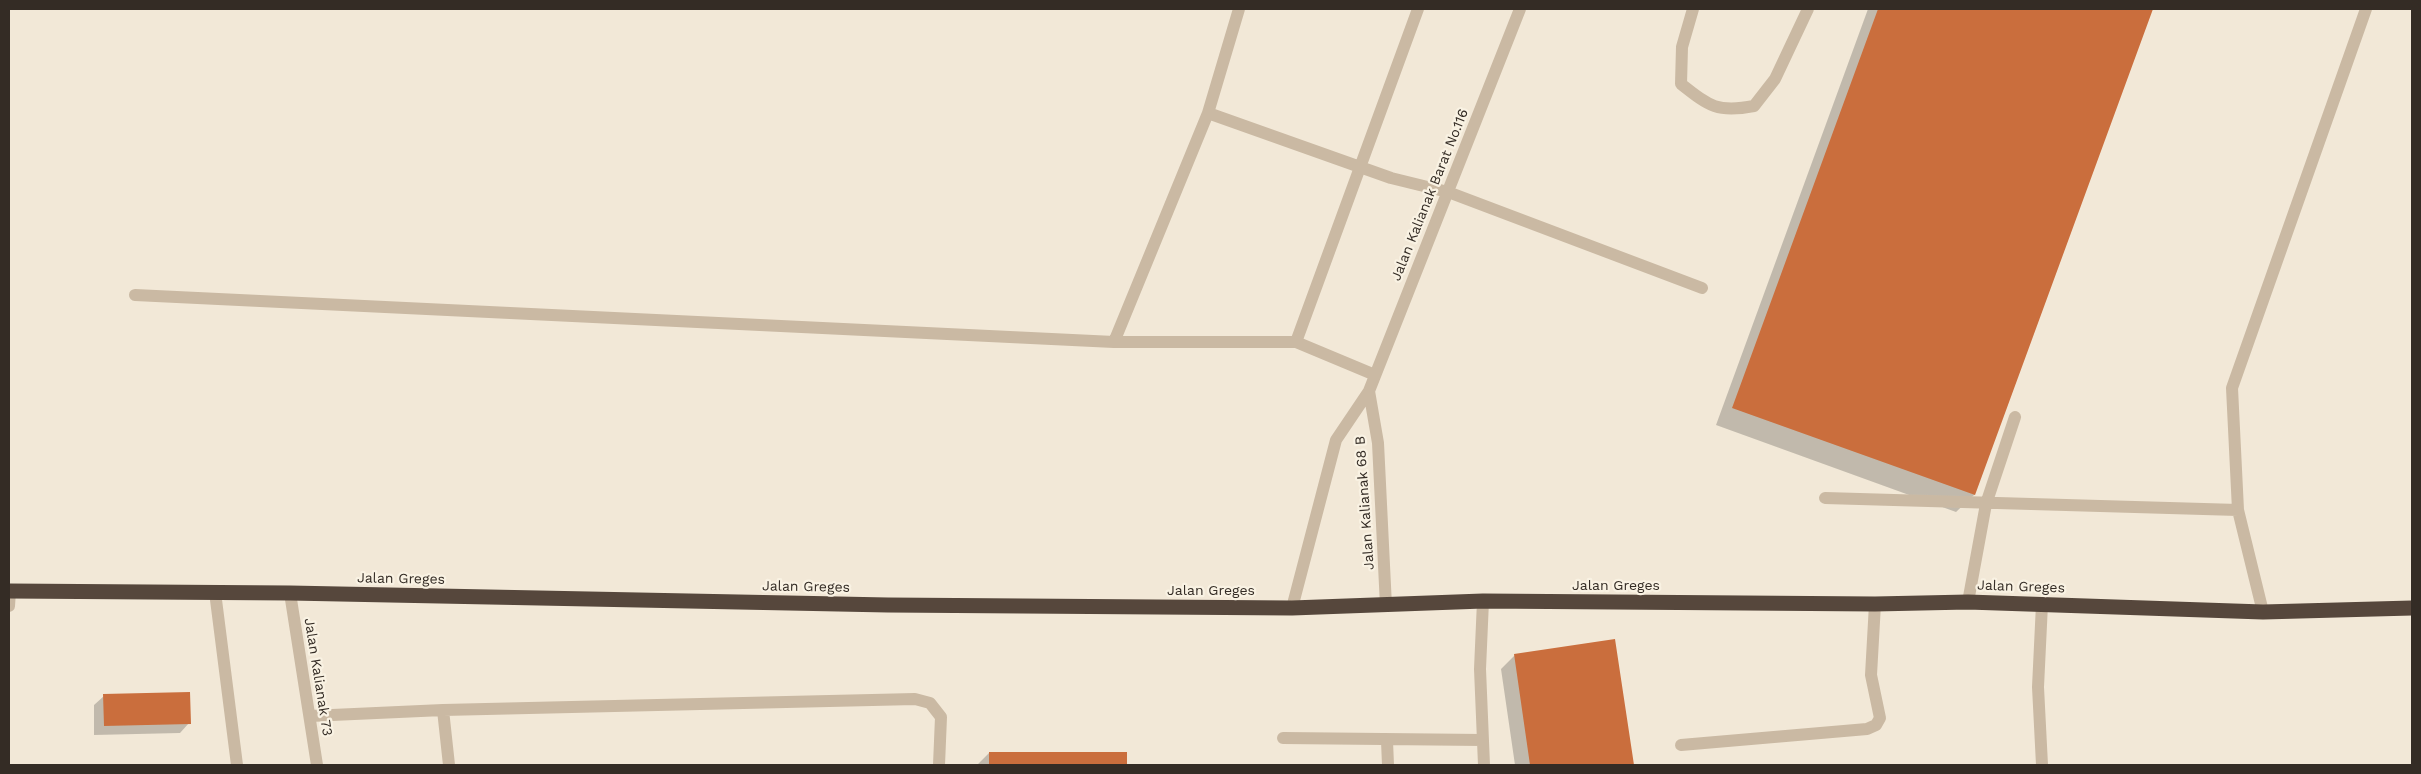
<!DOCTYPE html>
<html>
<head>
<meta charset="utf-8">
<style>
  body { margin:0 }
  #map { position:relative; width:2421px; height:774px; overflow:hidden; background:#f2e8d7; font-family:"Work Sans",sans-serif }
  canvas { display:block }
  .frame { position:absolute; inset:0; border:10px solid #342c25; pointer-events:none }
</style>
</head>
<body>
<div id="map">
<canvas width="2421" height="774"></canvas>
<div class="frame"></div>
</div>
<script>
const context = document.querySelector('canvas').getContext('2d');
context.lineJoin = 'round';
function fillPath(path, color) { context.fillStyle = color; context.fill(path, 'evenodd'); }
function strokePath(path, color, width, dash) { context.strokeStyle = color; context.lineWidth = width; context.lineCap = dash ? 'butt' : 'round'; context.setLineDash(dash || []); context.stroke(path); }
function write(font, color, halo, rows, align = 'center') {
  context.font = font + ' "Work Sans",sans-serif'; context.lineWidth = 4.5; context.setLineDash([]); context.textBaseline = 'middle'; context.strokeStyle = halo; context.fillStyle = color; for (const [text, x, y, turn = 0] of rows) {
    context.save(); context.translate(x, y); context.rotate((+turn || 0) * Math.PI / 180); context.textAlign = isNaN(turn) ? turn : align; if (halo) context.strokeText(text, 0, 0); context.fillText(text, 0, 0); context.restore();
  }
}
const shadow = new Path2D(`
  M 1868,9 L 2151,9 L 1974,495 L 1956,512 L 1716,425 Z
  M 1614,641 L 1632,765 L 1515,765 L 1501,669 L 1515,655 Z
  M 104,696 L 189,723 L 180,733 L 94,735 L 94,705 Z
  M 989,753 L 1126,753 L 1126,765 L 977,765 Z`);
const building = new Path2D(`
  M 1878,9 L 2153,9 L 1975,495 L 1732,408 Z
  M 1615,639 L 1634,765 L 1530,765 L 1514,654 Z
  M 190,692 L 191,724 L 104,726 L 103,694 Z
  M 989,752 L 1127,752 L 1127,765 L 989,765 Z`);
const minor = new Path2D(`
  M 1693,9 L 1682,47 L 1681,84 C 1709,106 1717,113 1754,106 L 1775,79 L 1808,9
  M 1208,113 L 1391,178 L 1448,192 L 1702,288
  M 135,295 L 1114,342 L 1296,342
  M 1114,342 L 1208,113 L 1239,9
  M 1375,375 L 1296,342 L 1418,9
  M 1369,391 L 1378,443 L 1386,606
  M 1825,498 L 2238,510
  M 215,592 L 237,765
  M 290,593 L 317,765
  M 1483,601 L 1480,669 L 1484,765
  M 1968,602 L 1986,504 L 2015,417
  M 9,606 L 10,591
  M 1292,608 L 1336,440 L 1369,391 L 1520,9
  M 2263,612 L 2238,510 L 2232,388 L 2366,9
  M 443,710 L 915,699 L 930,703 L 941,717 L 939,765
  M 310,716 L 443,710 L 449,765
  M 1283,738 L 1483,740
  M 1387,741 L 1388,765
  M 1681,745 L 1867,729 L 1876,725 L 1880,718 L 1871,675 L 1875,604
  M 2042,765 L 2038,687 L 2042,604`);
const highway = new Path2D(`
  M 9,591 L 290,593 L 888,605 L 1292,608 L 1483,601 L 1875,604 L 1968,602 L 2263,612 L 2412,608`);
const streetNames = [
  ["Jalan Kalianak Barat No.116",1430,195,-68],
  ["Jalan Kalianak 68 B",1365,503,-94],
  ["Jalan Greges",401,579,1],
  ["Jalan Greges",1616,586],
  ["Jalan Greges",806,587,1],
  ["Jalan Greges",2021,587,2],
  ["Jalan Greges",1211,591],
  ["Jalan Kalianak 73",318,677,81]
];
fillPath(shadow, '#0003');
fillPath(building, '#ca6e3d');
strokePath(minor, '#cab9a3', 12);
strokePath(highway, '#56473c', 15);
write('14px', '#342c25', '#f9f2e3', streetNames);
</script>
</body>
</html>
